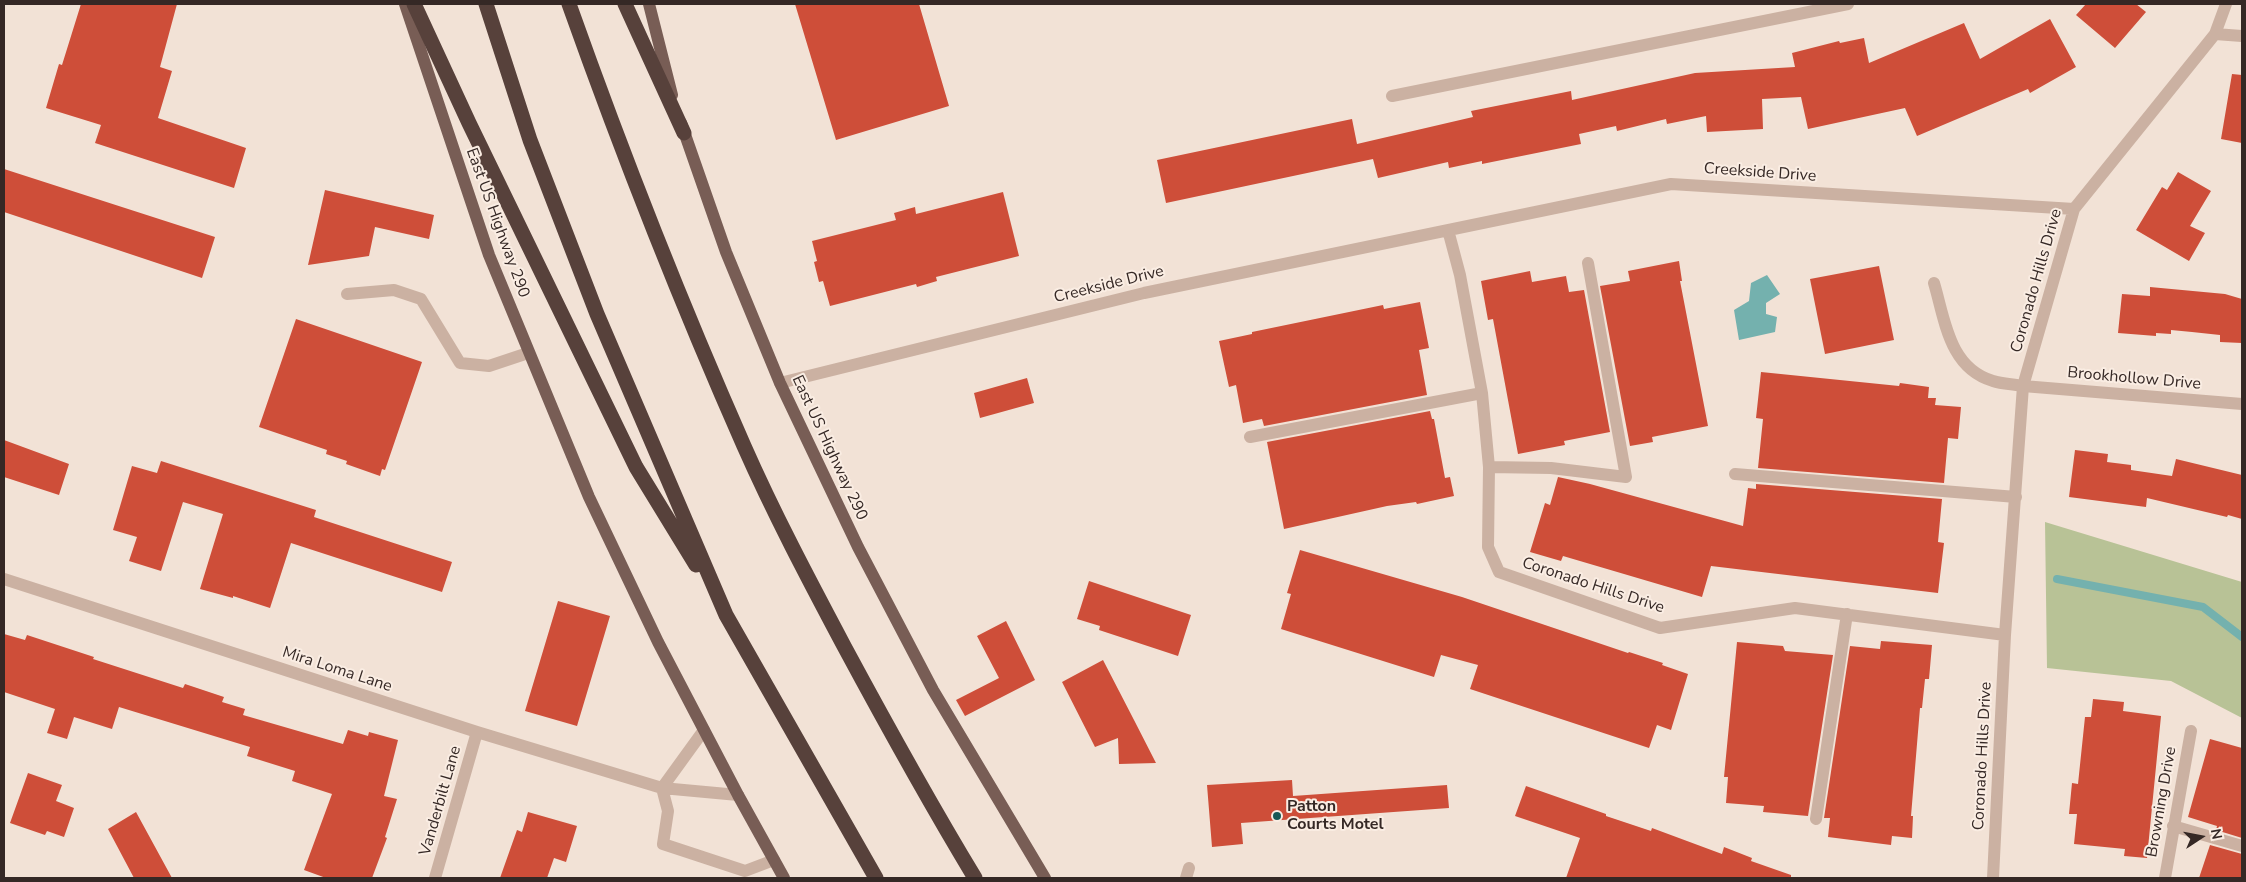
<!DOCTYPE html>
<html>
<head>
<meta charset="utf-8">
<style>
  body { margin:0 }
  #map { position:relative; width:2246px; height:882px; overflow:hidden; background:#f2e2d6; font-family:"Nunito Sans",sans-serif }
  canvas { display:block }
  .frame { position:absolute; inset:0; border:5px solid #352825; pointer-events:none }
  .north { position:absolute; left:2176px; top:812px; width:50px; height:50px; -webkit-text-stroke:4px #faede3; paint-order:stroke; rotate:79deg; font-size:14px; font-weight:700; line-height:20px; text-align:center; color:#352825 }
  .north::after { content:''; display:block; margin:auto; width:18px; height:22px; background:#352825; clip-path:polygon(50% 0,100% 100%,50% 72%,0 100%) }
</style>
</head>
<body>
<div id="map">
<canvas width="2246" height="882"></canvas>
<div class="frame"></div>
<div class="north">N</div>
</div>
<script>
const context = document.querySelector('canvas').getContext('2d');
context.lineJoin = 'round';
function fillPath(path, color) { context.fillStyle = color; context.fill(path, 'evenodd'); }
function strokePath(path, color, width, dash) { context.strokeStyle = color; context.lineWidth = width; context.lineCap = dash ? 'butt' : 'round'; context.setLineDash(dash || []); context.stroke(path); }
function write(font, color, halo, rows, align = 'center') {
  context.font = font + ' "Nunito Sans",sans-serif'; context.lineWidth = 4; context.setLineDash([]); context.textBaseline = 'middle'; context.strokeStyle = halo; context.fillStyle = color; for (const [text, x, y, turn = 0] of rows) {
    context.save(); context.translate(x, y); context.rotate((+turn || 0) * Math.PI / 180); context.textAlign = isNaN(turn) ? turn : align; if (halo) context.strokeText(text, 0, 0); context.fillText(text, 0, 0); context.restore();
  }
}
const green = new Path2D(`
  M 2045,522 L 2242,582 L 2242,718 L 2171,681 L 2047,668 Z`);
const water = new Path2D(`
  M 1767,275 L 1780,294 L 1766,303 L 1766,314 L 1777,317 L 1775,332 L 1739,340 L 1734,310 L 1749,301 L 1751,283 Z`);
const stream = new Path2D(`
  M 2057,579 L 2203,607 L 2242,637`);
const building = new Path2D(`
  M 81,4 L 177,4 L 160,67 L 172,71 L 158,118 L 246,148 L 234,188 L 95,143 L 101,125 L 46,108 L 59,64 L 62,65 Z
  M 795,4 L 919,4 L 949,106 L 836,140 Z
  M 2086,4 L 2136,4 L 2146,12 L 2115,48 L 2076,15 Z
  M 2050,19 L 2076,67 L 2030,93 L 2028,89 L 1917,136 L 1905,108 L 1808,129 L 1801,97 L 1762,99 L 1763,129 L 1707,132 L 1706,116 L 1667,124 L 1666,119 L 1617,131 L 1616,126 L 1579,134 L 1581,144 L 1482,164 L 1482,161 L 1449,168 L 1448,162 L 1378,178 L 1373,159 L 1166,203 L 1157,160 L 1352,119 L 1357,144 L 1473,117 L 1471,111 L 1571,91 L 1572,100 L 1695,73 L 1795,67 L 1792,53 L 1839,41 L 1840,43 L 1864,38 L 1869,63 L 1964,23 L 1980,59 Z
  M 2232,74 L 2242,75 L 2242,143 L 2221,139 Z
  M 4,169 L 215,237 L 202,278 L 4,212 Z
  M 2178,172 L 2211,191 L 2190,226 L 2205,233 L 2189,261 L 2136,230 L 2162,187 L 2167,190 Z
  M 325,190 L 434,215 L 429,239 L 375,227 L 369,256 L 308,265 Z
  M 1003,192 L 1019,256 L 936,277 L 937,281 L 917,287 L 916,284 L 830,306 L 823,281 L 819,282 L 814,262 L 817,261 L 812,241 L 896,220 L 894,213 L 915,207 L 916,214 Z
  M 1679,261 L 1682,281 L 1680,281 L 1708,426 L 1652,437 L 1653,442 L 1630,446 L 1600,286 L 1630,281 L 1628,271 Z
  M 1879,266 L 1894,340 L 1825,354 L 1810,279 Z
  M 1530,271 L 1532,282 L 1566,276 L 1569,292 L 1584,290 L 1610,432 L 1564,441 L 1565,445 L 1518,454 L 1493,319 L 1488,320 L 1481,281 Z
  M 2150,287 L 2225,294 L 2242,299 L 2242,343 L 2220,342 L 2220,335 L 2192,332 L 2171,330 L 2171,334 L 2156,333 L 2156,336 L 2118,333 L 2122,294 L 2150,296 Z
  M 1420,302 L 1429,348 L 1419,350 L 1427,395 L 1264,426 L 1262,419 L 1243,423 L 1236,385 L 1229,387 L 1219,341 L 1252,334 L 1252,332 L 1383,305 L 1384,309 Z
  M 296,319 L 422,362 L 385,470 L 382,469 L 380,476 L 346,464 L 347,461 L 326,454 L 327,450 L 259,427 Z
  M 1761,372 L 1899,386 L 1900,383 L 1929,387 L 1928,398 L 1936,398 L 1935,405 L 1961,407 L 1958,439 L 1948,438 L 1944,483 L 1758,468 L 1763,419 L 1756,418 Z
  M 1027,378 L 1034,403 L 980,418 L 974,393 Z
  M 1430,411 L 1432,419 L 1434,419 L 1445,478 L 1450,477 L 1454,496 L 1417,504 L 1416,502 L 1387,506 L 1284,529 L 1267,442 Z
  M 4,440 L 69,464 L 59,495 L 4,477 Z
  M 2075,450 L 2108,454 L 2107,462 L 2131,465 L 2131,470 L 2172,476 L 2176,459 L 2242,475 L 2242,519 L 2228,515 L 2227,517 L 2147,498 L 2146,507 L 2069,497 Z
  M 161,461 L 316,510 L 314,517 L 452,562 L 442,592 L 291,543 L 270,608 L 233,596 L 233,598 L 200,589 L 223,514 L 183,502 L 161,571 L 129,561 L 137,537 L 113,530 L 132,466 L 157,473 Z
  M 1558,477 L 1590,484 L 1743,526 L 1748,488 L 1756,489 L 1756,484 L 1942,499 L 1938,542 L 1944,543 L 1938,593 L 1711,566 L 1702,597 L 1563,556 L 1561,561 L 1530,552 L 1545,503 L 1550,505 Z
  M 1300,550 L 1462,597 L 1628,653 L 1629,652 L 1663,663 L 1662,665 L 1688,674 L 1671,730 L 1657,725 L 1649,748 L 1470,689 L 1478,665 L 1441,655 L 1434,677 L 1281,629 L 1291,594 L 1287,593 Z
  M 1089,581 L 1191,615 L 1178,656 L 1099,630 L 1100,626 L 1077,619 Z
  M 558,601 L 610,616 L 577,726 L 525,711 Z
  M 1006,621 L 1035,680 L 965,716 L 956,700 L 999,678 L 977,636 Z
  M 4,634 L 25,640 L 27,635 L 94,657 L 93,659 L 183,688 L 185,684 L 224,697 L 222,702 L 245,709 L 243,715 L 343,744 L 348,730 L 368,736 L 369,732 L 398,740 L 384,796 L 397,799 L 385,837 L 387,838 L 372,878 L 326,878 L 304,870 L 332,794 L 292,781 L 295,771 L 247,756 L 250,747 L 119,707 L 112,729 L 74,717 L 67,739 L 47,733 L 55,709 L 4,692 Z
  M 1881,641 L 1932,645 L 1929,679 L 1925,679 L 1922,708 L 1920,708 L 1911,816 L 1913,816 L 1912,838 L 1892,836 L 1891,845 L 1828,837 L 1830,818 L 1824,818 L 1850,646 L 1880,649 Z
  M 1737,642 L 1783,646 L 1785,651 L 1833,655 L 1808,816 L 1763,812 L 1764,806 L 1726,803 L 1728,777 L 1724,777 Z
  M 1103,660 L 1134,720 L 1156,763 L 1119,764 L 1118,738 L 1095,747 L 1062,682 Z
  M 2093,699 L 2124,702 L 2123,711 L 2161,716 L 2147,858 L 2124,856 L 2125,849 L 2074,844 L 2077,814 L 2069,814 L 2072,783 L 2078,784 L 2085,717 L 2091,717 Z
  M 2210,739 L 2242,748 L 2242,838 L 2216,830 L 2217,826 L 2188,817 Z
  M 28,773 L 62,785 L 56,801 L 74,808 L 64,837 L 47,831 L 45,835 L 10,823 Z
  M 1292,780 L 1293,796 L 1447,785 L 1449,808 L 1241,823 L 1243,844 L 1212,847 L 1207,785 Z
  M 1526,786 L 1606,814 L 1606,816 L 1651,831 L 1652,828 L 1722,854 L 1724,847 L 1752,858 L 1751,861 L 1791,875 L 1791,878 L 1566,878 L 1580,838 L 1515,816 Z
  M 136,812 L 172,878 L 134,878 L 108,829 Z
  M 528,812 L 577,826 L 566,862 L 554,858 L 547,878 L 500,878 L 517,830 L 522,832 Z
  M 2210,845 L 2242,854 L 2242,878 L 2199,878 Z`);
const minor = new Path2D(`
  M 2215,34 L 2242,36
  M 1392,96 L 1848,4
  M 1448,230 L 1460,275 L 1482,393 L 1489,467 L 1488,547 L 1499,572 L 1660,628 L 1795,608 L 2005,635
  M 1934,283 C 1945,320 1949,368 1993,381 C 2002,384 2013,384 2023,386 L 2242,404
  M 347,294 L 394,290 L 421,299 L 460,363 L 489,366 L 528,353
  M 780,383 L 1144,293 L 1671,184 L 2074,209
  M 1250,437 L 1482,393
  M 1489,467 L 1551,468 L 1626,477 L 1588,263
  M 1735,474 L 2016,497
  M 4,579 L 477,732 L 662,788 L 738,795
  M 662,788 L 668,811 L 663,844 L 745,871 L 774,860
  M 662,788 L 704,730
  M 1816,819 L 1847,614
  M 2173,826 L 2242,846
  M 435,878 L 477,732
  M 1186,878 L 1189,868
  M 1993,878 L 2005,635 L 2023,386 L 2074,209 L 2215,34 L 2226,4
  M 2165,878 L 2191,731`);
const major = new Path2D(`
  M 405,4 L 489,255 L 589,497 L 658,642 L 738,795 L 784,878
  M 649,4 L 672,95
  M 681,123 L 726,252 L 780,383 L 858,547 L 933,690 L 1045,878`);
const highway = new Path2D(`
  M 414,4 L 469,123 L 636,467 L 696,565
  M 486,4 L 530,140 L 597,314 L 726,615 L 876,878
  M 569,4 C 622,153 680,301 744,446 C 774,514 809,580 844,646 C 886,724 929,802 975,878
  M 625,4 L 684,133`);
const markers = [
  [1277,816,5,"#185957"]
];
const streetNames = [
  ["Creekside Drive",1760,173,4],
  ["East US Highway 290",497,223,70],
  ["Coronado Hills Drive",2037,281,-74],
  ["Creekside Drive",1109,285,-14],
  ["Brookhollow Drive",2134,379,5],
  ["East US Highway 290",829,448,65],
  ["Coronado Hills Drive",1593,586,18],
  ["Mira Loma Lane",337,670,18],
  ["Coronado Hills Drive",1983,756,-87],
  ["Vanderbilt Lane",441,801,-74],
  ["Browning Drive",2162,802,-80]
];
const poiNames = [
  ["Patton",1287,807],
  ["Courts Motel",1287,825]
];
fillPath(green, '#b8c296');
fillPath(water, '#74b1ae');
strokePath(stream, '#74b1ae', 8);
fillPath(building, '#ce4e39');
strokePath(minor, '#cbb1a2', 12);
strokePath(major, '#785d55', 12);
strokePath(highway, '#57413b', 15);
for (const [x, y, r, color] of markers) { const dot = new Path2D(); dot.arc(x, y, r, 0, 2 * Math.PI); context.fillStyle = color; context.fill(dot); strokePath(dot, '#faede3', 2); }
write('16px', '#352825', '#faede3', streetNames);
write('bold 16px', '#352825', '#faede3', poiNames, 'left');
</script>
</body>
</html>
